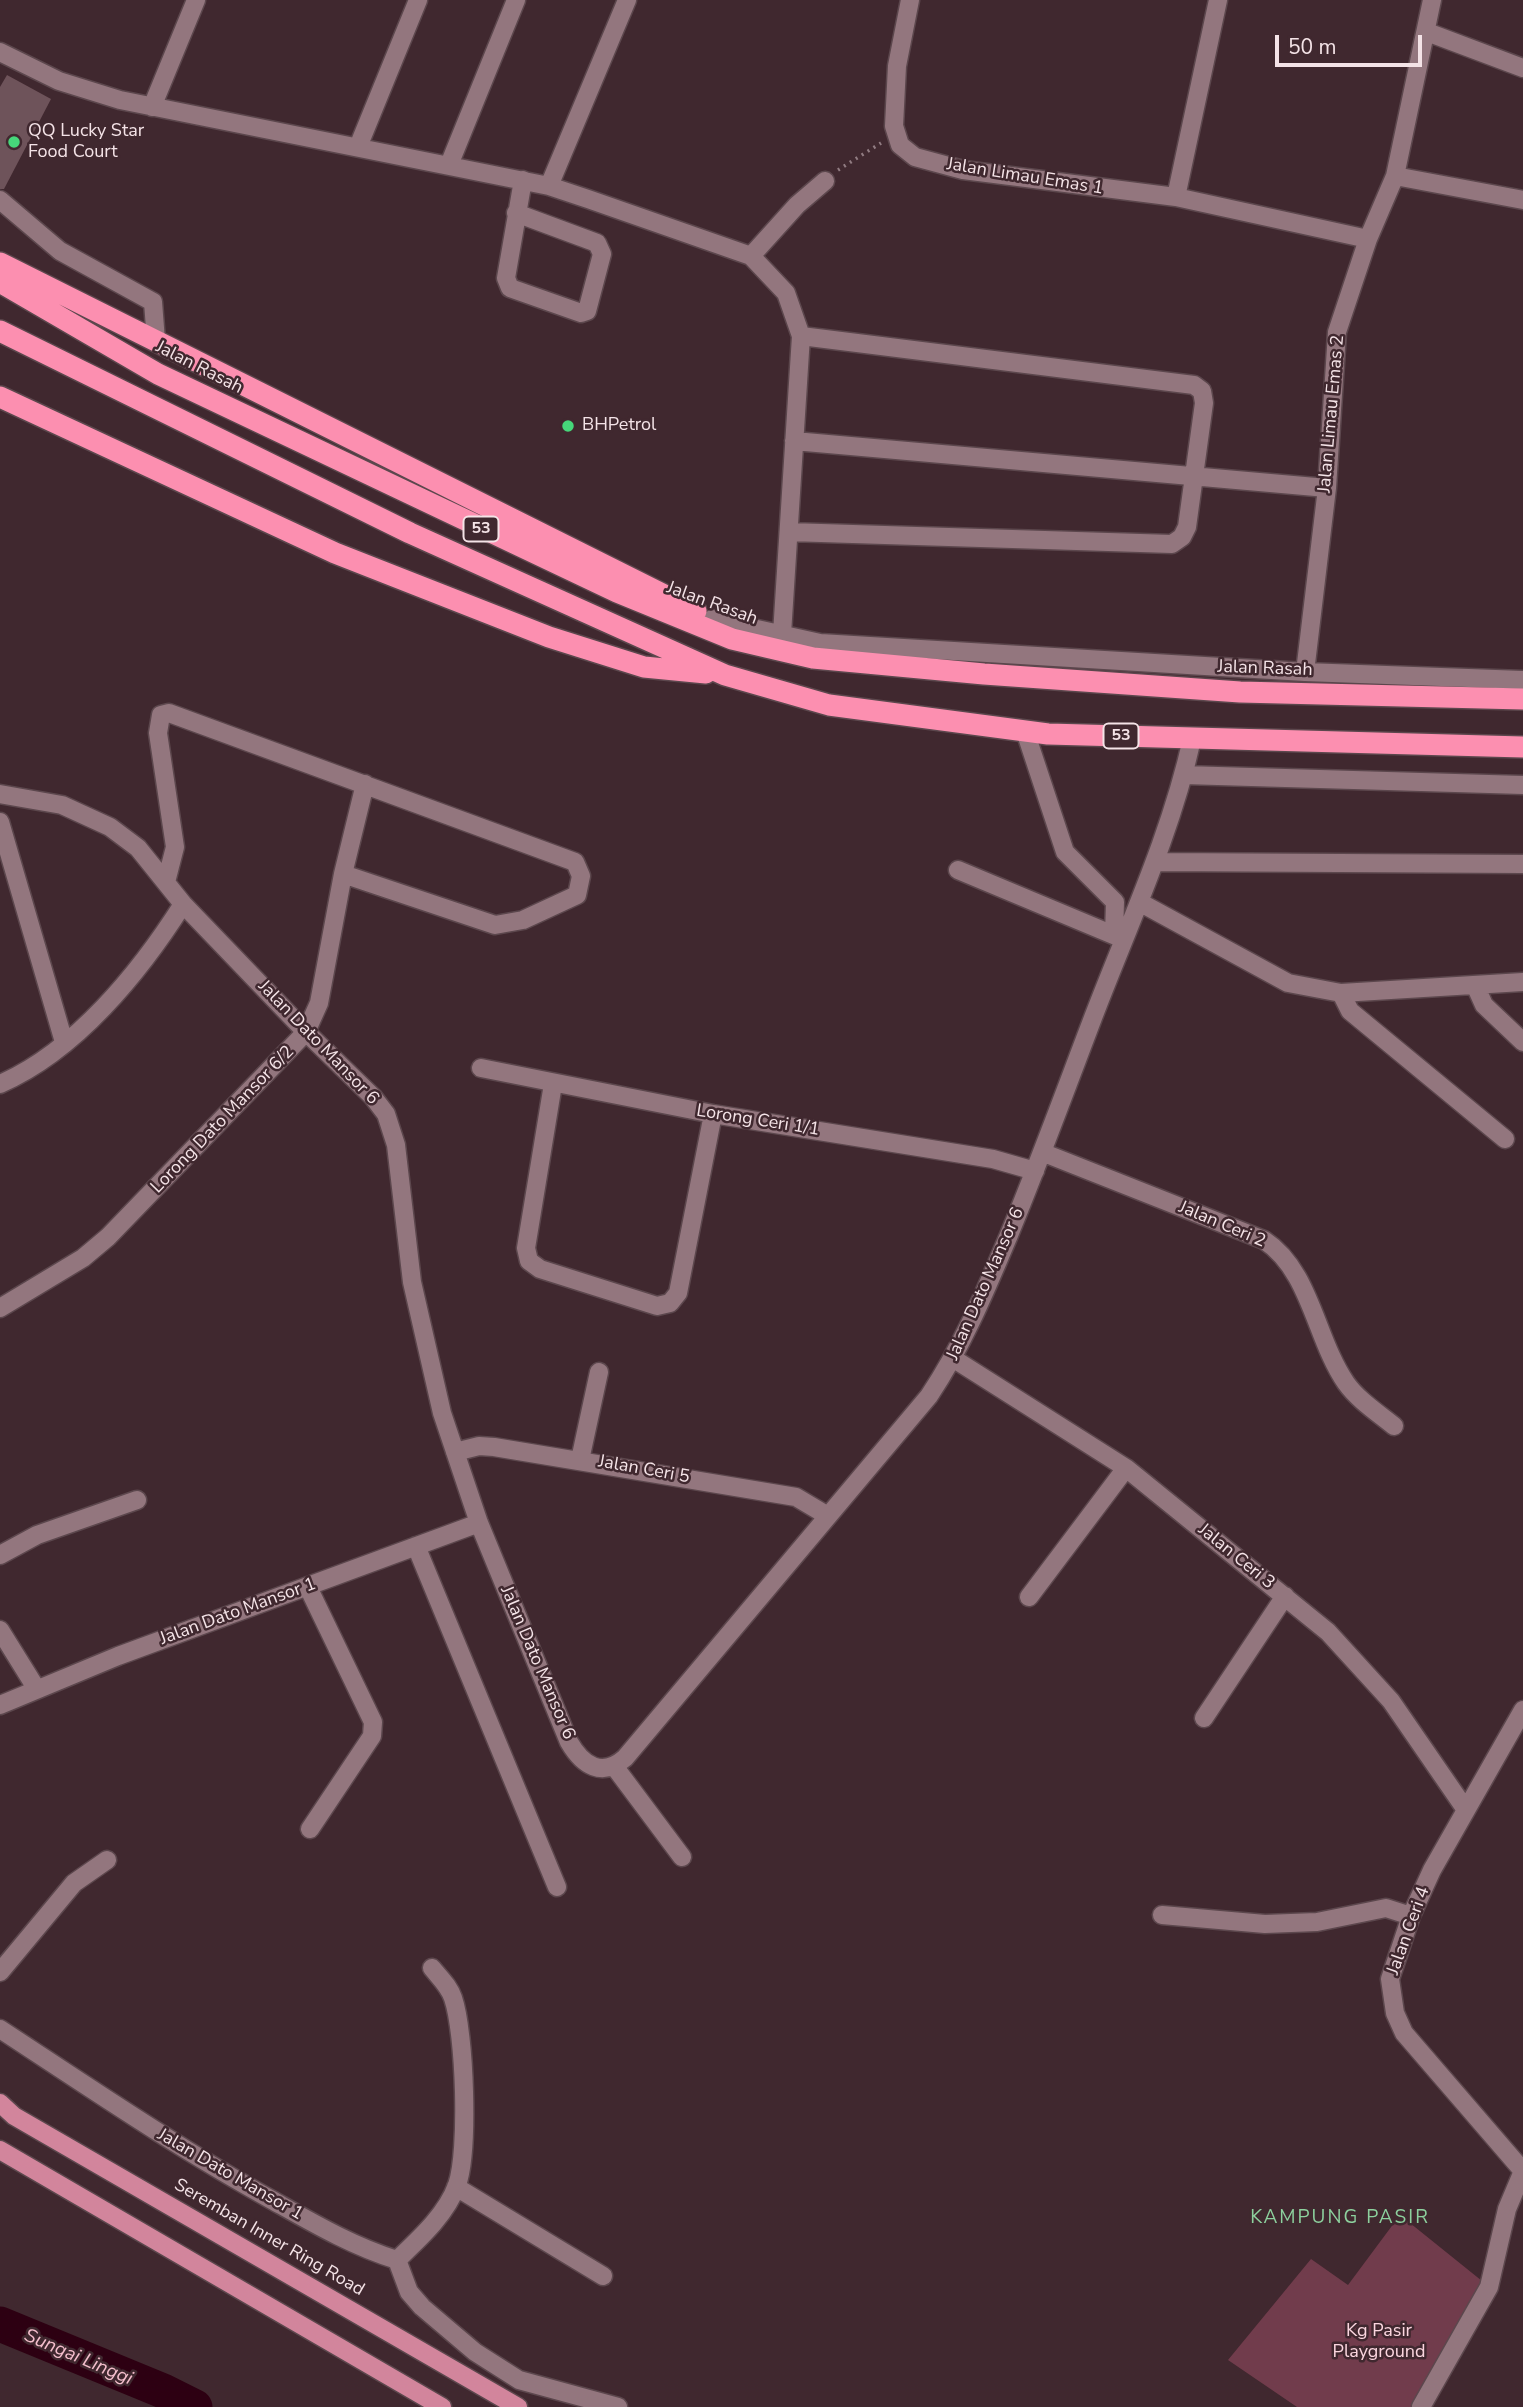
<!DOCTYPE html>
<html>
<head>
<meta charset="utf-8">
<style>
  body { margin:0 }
  #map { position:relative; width:1523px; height:2407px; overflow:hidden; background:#40282f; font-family:"Nunito Sans",sans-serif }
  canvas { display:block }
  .scale { position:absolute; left:1275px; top:35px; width:147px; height:32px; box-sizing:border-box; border:4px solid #f4e3e7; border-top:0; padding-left:9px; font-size:21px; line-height:24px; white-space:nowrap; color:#f4e3e7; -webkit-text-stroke:5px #40282f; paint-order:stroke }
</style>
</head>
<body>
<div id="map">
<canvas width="1523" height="2407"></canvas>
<div class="scale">50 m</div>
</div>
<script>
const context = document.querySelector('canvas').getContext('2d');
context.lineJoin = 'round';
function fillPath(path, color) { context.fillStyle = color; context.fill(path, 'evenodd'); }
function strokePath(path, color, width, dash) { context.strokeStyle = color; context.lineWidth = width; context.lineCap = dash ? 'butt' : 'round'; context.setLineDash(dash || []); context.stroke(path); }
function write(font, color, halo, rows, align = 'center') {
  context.font = font + ' "Nunito Sans",sans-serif'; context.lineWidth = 5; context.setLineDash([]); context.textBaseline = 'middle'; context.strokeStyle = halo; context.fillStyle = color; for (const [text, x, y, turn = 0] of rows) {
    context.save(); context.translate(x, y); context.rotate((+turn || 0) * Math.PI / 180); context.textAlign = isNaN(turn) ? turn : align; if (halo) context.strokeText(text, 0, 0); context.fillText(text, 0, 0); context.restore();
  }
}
const green = new Path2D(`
  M 1400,2215 L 1487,2285 L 1416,2407 L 1297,2407 L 1228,2360 L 1311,2259 L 1348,2285 Z`);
const river = new Path2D(`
  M 0,2324 L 163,2391 L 195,2407`);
const building = new Path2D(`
  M 7,75 L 51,99 L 4,189 L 0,189 L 0,87 Z`);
const path = new Path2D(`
  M 838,170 L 881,143`);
const minor = new Path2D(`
  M 910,0 L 897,66 L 894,126 L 900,145 L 915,157 L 963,170 L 1176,197 L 1368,239
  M 1427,32 L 1523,68
  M 0,52 L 59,81 L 120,100 L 549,186 L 588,199 L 751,256 L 786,293 L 801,336 L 782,634
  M 152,107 L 196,0
  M 358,147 L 418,0
  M 449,165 L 516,0
  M 1395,176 L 1523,200
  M 549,186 L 627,0
  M 1176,197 L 1218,0
  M 0,200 L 60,251 L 153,302 L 156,341
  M 516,213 L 597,243 L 602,254 L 587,311 L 581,313 L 510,288 L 506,278 L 523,180
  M 751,256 L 797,205 L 825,181
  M 794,441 L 1327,488
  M 789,532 L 1172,544 L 1182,537 L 1187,527 L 1204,403 L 1202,391 L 1194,385 L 801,336
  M 712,619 L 820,643 L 1305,672 L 1523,680
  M 1305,672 L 1327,488 L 1337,332 L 1368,239 L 1395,176 L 1432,0
  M 1025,731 L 1065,852 L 1115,902 L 1114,935
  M 1184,775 L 1523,785
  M 0,794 L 62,805 L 110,827 L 138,848 L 183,904 L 306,1032 L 373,1097 L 386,1114 L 396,1145 L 412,1282 L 442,1413 L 479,1523 L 569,1742 C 583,1766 602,1778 625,1758 L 929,1396 C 963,1345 985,1292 1009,1235 C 1038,1165 1064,1094 1091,1023 C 1127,928 1170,838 1192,739
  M 0,822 L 64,1042
  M 1155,862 L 1523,864
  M 958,870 L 1123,939
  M 166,882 L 175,847 L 158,733 L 161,715 L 169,713 L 575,862 L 581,876 L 577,895 L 523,920 L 495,925 L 343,874
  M 1141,903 L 1288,983 L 1341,993 L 1523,982
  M 1475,985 L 1484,1005 L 1523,1042
  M 1341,993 L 1350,1011 L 1505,1139
  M 481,1068 L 713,1114 L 993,1159 L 1035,1171
  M 0,1084 C 76,1051 140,972 183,904
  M 553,1084 L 526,1248 L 529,1261 L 540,1269 L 657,1306 L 670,1303 L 678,1293 L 713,1114
  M 1044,1153 L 1264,1240 C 1311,1271 1315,1338 1346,1383 C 1358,1400 1378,1413 1394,1426
  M 0,1308 L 83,1258 L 108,1237 L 306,1032 L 319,1003 L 343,874 L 365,784
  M 954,1359 L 1126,1468 L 1328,1632 L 1391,1701 L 1466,1810
  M 455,1452 L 479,1446 L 494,1447 L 796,1497 L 828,1516
  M 580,1460 L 599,1372
  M 416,1546 L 557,1887
  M 0,1555 L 37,1535 L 137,1500
  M 308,1587 L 373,1722 L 372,1736 L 310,1829
  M 1029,1597 L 1126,1468
  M 0,1630 L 36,1688
  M 0,1705 L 118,1656 L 479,1523
  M 1523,1710 L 1432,1870 L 1411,1916 L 1390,1979 L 1395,2013 L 1404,2033 L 1523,2171
  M 1204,1718 L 1285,1596
  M 614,1766 L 682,1857
  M 1162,1915 L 1265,1924 L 1317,1922 L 1386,1908 L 1411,1916
  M 0,1972 L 74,1883 L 107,1860
  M 0,2029 C 90,2088 178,2148 272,2200 C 313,2223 352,2246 397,2260
  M 456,2187 L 603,2276
  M 397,2260 C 419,2239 446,2215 457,2185 C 469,2151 465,2033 453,1998 C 449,1986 440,1978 432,1968
  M 397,2260 L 409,2292 L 422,2307 L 475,2352 L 519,2380 L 618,2407
  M 1421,2407 L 1489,2287 L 1507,2209 L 1523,2171`);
const major = new Path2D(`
  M 0,2103 L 14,2116 L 518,2407
  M 0,2150 L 442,2407`);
const highway = new Path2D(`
  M 0,263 L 696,611
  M 0,282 L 158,374 L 617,592 L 732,639 L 813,658 L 984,674 L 1240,692 L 1523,699
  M 0,331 L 410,533 L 725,675 L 829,705 L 1048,734 L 1523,747
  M 0,397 L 335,553 L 549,637 L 644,667 L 706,673`);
const markers = [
  [14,142,7,"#46d77a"],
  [568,426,7,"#46d77a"]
];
const shields = [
  [481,529,35],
  [1121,736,35]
];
const shieldNames = [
  ["53",481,529],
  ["53",1121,736]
];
const poiNames = [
  ["QQ Lucky Star",28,132],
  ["Food Court",28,153],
  ["BHPetrol",582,426]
];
const streetNames = [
  ["Jalan Limau Emas 1",1025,177,9],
  ["Jalan Rasah",199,368,27],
  ["Jalan Limau Emas 2",1332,414,-85],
  ["Jalan Rasah",712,604,20],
  ["Jalan Rasah",1265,669,2],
  ["Jalan Dato Mansor 6",318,1043,46],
  ["Lorong Dato Mansor 6/2",223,1120,-46],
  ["Lorong Ceri 1/1",758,1121,9],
  ["Jalan Ceri 2",1222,1225,23],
  ["Jalan Dato Mansor 6",986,1284,-66],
  ["Jalan Ceri 5",644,1470,10],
  ["Jalan Ceri 3",1236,1557,39],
  ["Jalan Dato Mansor 1",238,1612,-20],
  ["Jalan Dato Mansor 6",537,1663,67],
  ["Jalan Ceri 4",1409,1931,-70],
  ["Jalan Dato Mansor 1",230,2175,30],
  ["Seremban Inner Ring Road",269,2238,30]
];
const parkNames = [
  ["Kg Pasir",1379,2332],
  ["Playground",1379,2353]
];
const neighbourhoodNames = [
  ["KAMPUNG PASIR",1340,2218]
];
const waterNames = [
  ["Sungai Linggi",78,2358,23]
];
fillPath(green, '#713c4c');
strokePath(river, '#2d0012', 35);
fillPath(building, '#6e535a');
strokePath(minor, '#5c474d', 21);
strokePath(major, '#5c474d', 21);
strokePath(highway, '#5c474d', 24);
strokePath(path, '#917c82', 3.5, [2, 5]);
strokePath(minor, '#93767e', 18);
strokePath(major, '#d2859c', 18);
strokePath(highway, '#fc8fb0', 21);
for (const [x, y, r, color] of markers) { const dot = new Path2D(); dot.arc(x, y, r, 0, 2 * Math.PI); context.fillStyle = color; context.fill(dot); strokePath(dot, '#40282f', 2.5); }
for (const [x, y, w] of shields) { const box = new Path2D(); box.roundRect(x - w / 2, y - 12.5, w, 25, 5); context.fillStyle = '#40282f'; context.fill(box); strokePath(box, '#f4e3e7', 2); }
write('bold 16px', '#f4e3e7', null, shieldNames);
write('18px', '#f4e3e7', '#40282f', poiNames, 'left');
write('18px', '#f4e3e7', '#40282f', streetNames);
write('18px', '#fbd6df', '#40282f', parkNames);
context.letterSpacing = '2px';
write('19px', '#8dd19e', '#40282f', neighbourhoodNames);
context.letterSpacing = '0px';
write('italic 19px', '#f4becc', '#40282f', waterNames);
</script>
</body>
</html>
